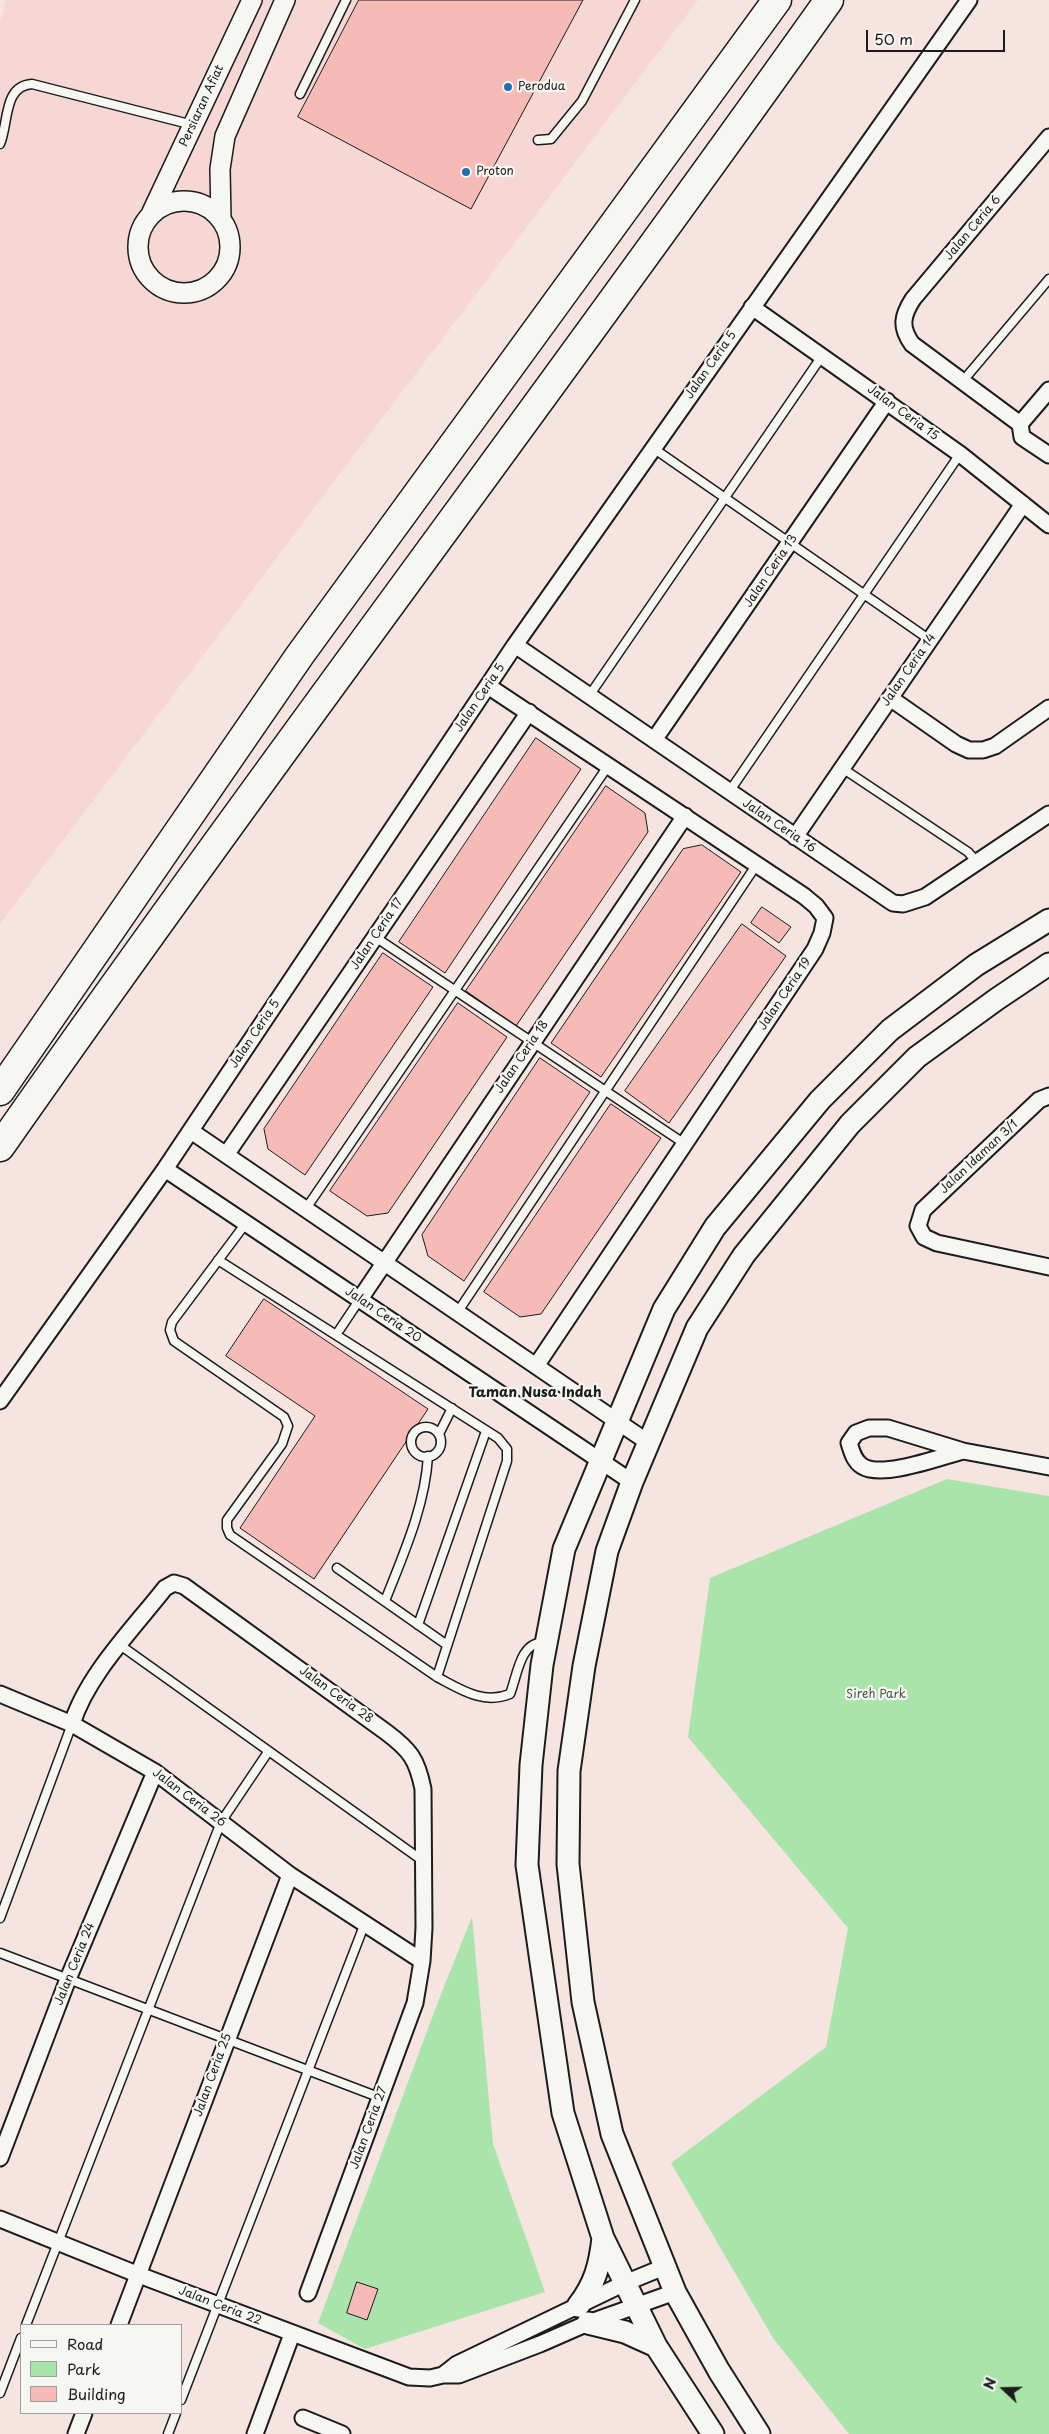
<!DOCTYPE html>
<html>
<head>
<meta charset="utf-8">
<style>
  body { margin:0 }
  #map { position:relative; width:1049px; height:2434px; overflow:hidden; background:#f6e4e0; font-family:"Playpen Sans",sans-serif }
  canvas { display:block }
  .legend { position:absolute; left:20px; top:2324px; width:162px; height:90px; box-sizing:border-box; background:#f6f6f2; border:1px solid #9f9f9c; margin:0; padding:6px 9px; list-style:none; font-size:15px; color:#1c1c1c }
  .legend li { display:flex; align-items:center; gap:10px; height:25px }
  .legend b { width:25px; border:1px solid #9f9f9c }
  .north { position:absolute; left:979px; top:2364px; width:50px; height:50px; -webkit-text-stroke:4px #f6f6f2; paint-order:stroke; rotate:291deg; font-size:14px; font-weight:700; line-height:20px; text-align:center; color:#1c1c1c }
  .north::after { content:''; display:block; margin:auto; width:18px; height:22px; background:#1c1c1c; clip-path:polygon(50% 0,100% 100%,50% 72%,0 100%) }
  .scale { position:absolute; left:866px; top:30px; width:139px; height:22px; box-sizing:border-box; border:2px solid #1c1c1c; border-top:0; padding-left:6px; font-size:15px; line-height:18px; white-space:nowrap; color:#1c1c1c; -webkit-text-stroke:4px #f6f6f2; paint-order:stroke }
</style>
</head>
<body>
<div id="map">
<canvas width="1049" height="2434"></canvas>
<ul class="legend">
<li><b style="height:6px;background:#f6f6f2"></b>Road</li>
<li><b style="height:14px;background:#a9e4aa"></b>Park</li>
<li><b style="height:14px;background:#f6bab7"></b>Building</li>
</ul>
<div class="north">N</div>
<div class="scale">50 m</div>
</div>
<script>
const context = document.querySelector('canvas').getContext('2d');
context.lineJoin = 'round';
function fillPath(path, color) { context.fillStyle = color; context.fill(path, 'evenodd'); }
function strokePath(path, color, width, dash) { context.strokeStyle = color; context.lineWidth = width; context.lineCap = dash ? 'butt' : 'round'; context.setLineDash(dash || []); context.stroke(path); }
function write(font, color, halo, rows, align = 'center') {
  context.font = font + ' "Playpen Sans",sans-serif'; context.lineWidth = 4.5; context.setLineDash([]); context.textBaseline = 'middle'; context.strokeStyle = halo; context.fillStyle = color; for (const [text, x, y, turn = 0] of rows) {
    context.save(); context.translate(x, y); context.rotate((+turn || 0) * Math.PI / 180); context.textAlign = isNaN(turn) ? turn : align; if (halo) context.strokeText(text, 0, 0); context.fillText(text, 0, 0); context.restore();
  }
}
const built = new Path2D(`
  M 6,0 L 698,0 L 0,924 L 0,21 Z`);
const green = new Path2D(`
  M 947,1479 L 1049,1496 L 1049,2434 L 849,2434 L 773,2338 L 671,2163 L 826,2047 L 848,1928 L 688,1737 L 710,1578 Z
  M 472,1917 L 493,2144 L 545,2292 L 365,2349 L 318,2323 L 441,1994 Z`);
const building = new Path2D(`
  M 359,0 L 583,0 L 471,209 L 298,117 Z
  M 536,738 L 581,769 L 445,973 L 399,942 Z
  M 606,786 L 645,813 L 648,832 L 516,1026 L 466,991 Z
  M 702,845 L 741,872 L 601,1077 L 551,1043 L 683,849 Z
  M 762,907 L 791,927 L 779,943 L 751,923 Z
  M 742,924 L 786,956 L 669,1123 L 625,1091 Z
  M 383,953 L 433,987 L 305,1175 L 268,1149 L 264,1129 Z
  M 458,1003 L 507,1037 L 388,1213 L 367,1216 L 330,1191 Z
  M 540,1058 L 590,1092 L 464,1281 L 428,1256 L 422,1235 Z
  M 611,1104 L 661,1138 L 541,1314 L 520,1317 L 484,1292 Z
  M 264,1299 L 428,1409 L 314,1579 L 240,1528 L 315,1416 L 226,1356 Z
  M 357,2282 L 378,2289 L 367,2320 L 347,2313 Z`);
const service = new Path2D(`
  M 300,94 L 346,0
  M 538,140 L 551,139 L 582,101 L 635,0
  M 0,144 C 9,122 3,86 32,84 L 193,125
  M 962,382 L 1049,279
  M 653,448 L 930,640
  M 589,696 L 822,356
  M 842,768 L 968,852 L 977,862
  M 729,792 L 960,454
  M 375,937 L 685,1144
  M 305,1210 L 608,766
  M 246,1223 L 172,1322 L 170,1330 L 174,1341 L 284,1417 L 288,1426 L 282,1444 L 227,1520 L 227,1528 L 230,1535 L 437,1677 C 460,1689 483,1705 510,1694 C 517,1677 520,1641 543,1643
  M 218,1260 L 498,1438 L 507,1449 L 507,1461 L 437,1677
  M 457,1313 L 757,864
  M 336,1335 L 360,1299
  M411 1442a15 15 0 1 1 30 0a15 15 0 1 1-30 0Z
  M 439,1434 L 452,1408
  M 337,1568 L 447,1645
  M 385,1601 C 403,1555 425,1507 428,1456
  M 418,1625 L 486,1431
  M 120,1645 L 423,1861
  M 0,1918 L 72,1724
  M 0,1953 L 381,2098
  M 26,2325 L 221,1822 L 268,1752
  M 0,2393 L 21,2338
  M 181,2400 L 365,1923
  M 168,2434 L 176,2413`);
const minor = new Path2D(`
  M 1049,137 L 913,299 C 902,316 900,327 912,344 L 1020,424 L 1022,437 L 1049,455
  M 752,307 L 960,454 L 1049,525
  M 1020,424 L 1049,390
  M 515,645 L 893,903 L 903,904 L 925,897 L 1049,814
  M 488,686 L 804,896 L 816,906 L 825,918 L 822,933 L 815,949 L 536,1366
  M 890,698 L 956,744 L 969,750 L 983,750 L 995,746 L 1049,708
  M 654,740 L 887,401
  M 795,837 L 1023,504
  M 1049,1096 L 1039,1100 L 923,1210 L 918,1226 L 924,1237 L 937,1243 L 1049,1267
  M 191,1131 L 649,1443
  M 226,1155 L 529,712
  M 165,1169 L 632,1482
  M 360,1299 L 685,816
  M 0,1401 L 165,1169 L 515,645 L 969,0
  M 963,1451 C 940,1457 882,1479 862,1466 C 854,1461 852,1452 849,1443 L 856,1433 L 869,1428 L 888,1428 L 963,1451 L 1049,1467
  M 0,1694 L 72,1724 L 155,1772 L 290,1875 L 422,1961 L 424,1928 L 423,1789 C 417,1759 410,1750 386,1732 L 184,1586 L 174,1583 L 165,1588 C 133,1629 87,1675 72,1724
  M 0,2158 L 68,1979 L 155,1772
  M 0,2219 L 139,2275 L 409,2377 L 430,2378 L 443,2375 L 459,2375 L 540,2344 L 588,2323 L 675,2292
  M 308,2293 L 415,2003 L 422,1961
  M 119,2325 L 290,1875
  M 443,2375 L 457,2364 L 625,2283 L 664,2267
  M 303,2418 L 342,2434
  M 76,2434 L 84,2413
  M 255,2434 L 292,2334`);
const tertiary = new Path2D(`
  M138 247a46 46 0 1 1 92 0a46 46 0 1 1-92 0Z
  M 152,212 L 252,0
  M 221,219 L 220,169 L 225,136 L 285,0`);
const secondary = new Path2D(`
  M 578,2306 C 595,2284 600,2265 603,2238
  M 588,2323 L 625,2332 L 656,2346
  M 713,2434 L 656,2346 L 603,2238 L 563,2113 L 527,1865 L 531,1765 L 542,1665 L 564,1549 L 664,1309 L 715,1227 L 820,1100 L 890,1030 L 976,965 L 1049,920
  M 759,2434 L 719,2371 L 675,2292 L 612,2134 L 583,2002 L 568,1864 L 569,1771 L 584,1666 L 607,1551 L 632,1482 L 697,1328 L 744,1255 L 850,1124 L 917,1057 L 997,999 L 1049,964`);
const motorway = new Path2D(`
  M 0,1091 L 300,655 L 777,0
  M 0,1147 C 271,760 556,385 829,0`);
const markers = [
  [508,87,5,"#1f6fb2"],
  [466,172,5,"#1f6fb2"]
];
const poiNames = [
  ["Perodua",518,87],
  ["Proton",476,172]
];
const streetNames = [
  ["Persiaran Afiat",202,106,-65],
  ["Jalan Ceria 6",973,228,-50],
  ["Jalan Ceria 5",711,365,-55],
  ["Jalan Ceria 15",903,413,36],
  ["Jalan Ceria 13",771,571,-56],
  ["Jalan Ceria 14",909,670,-55],
  ["Jalan Ceria 5",480,698,-56],
  ["Jalan Ceria 16",779,826,34],
  ["Jalan Ceria 17",377,934,-56],
  ["Jalan Ceria 19",785,994,-56],
  ["Jalan Ceria 5",255,1034,-56],
  ["Jalan Ceria 18",522,1057,-56],
  ["Jalan Idaman 3/1",979,1157,-43],
  ["Jalan Ceria 20",383,1315,34],
  ["Jalan Ceria 28",336,1695,36],
  ["Jalan Ceria 26",189,1798,37],
  ["Jalan Ceria 24",75,1964,-68],
  ["Jalan Ceria 25",213,2075,-70],
  ["Jalan Ceria 27",369,2128,-70],
  ["Jalan Ceria 22",220,2306,21]
];
const parkNames = [
  ["Sireh Park",876,1695]
];
const neighbourhoodNames = [
  ["Taman Nusa Indah",535,1393]
];
fillPath(built, '#f6d7d4');
fillPath(green, '#a9e4aa');
fillPath(building, '#f6bab7');
strokePath(building, '#1c1c1c', 1);
strokePath(service, '#1c1c1c', 11);
strokePath(minor, '#1c1c1c', 19);
strokePath(tertiary, '#1c1c1c', 22);
strokePath(secondary, '#1c1c1c', 25);
strokePath(motorway, '#1c1c1c', 31);
strokePath(service, '#f6f6f2', 8);
strokePath(minor, '#f6f6f2', 15);
strokePath(tertiary, '#f6f6f2', 19);
strokePath(secondary, '#f6f6f2', 21);
strokePath(motorway, '#f6f6f2', 28);
for (const [x, y, r, color] of markers) { const dot = new Path2D(); dot.arc(x, y, r, 0, 2 * Math.PI); context.fillStyle = color; context.fill(dot); strokePath(dot, '#f6f6f2', 2); }
write('12px', '#1c1c1c', '#f6f6f2', poiNames, 'left');
write('12px', '#1c1c1c', '#f6f6f2', streetNames);
write('12px', '#465847', '#f6f6f2', parkNames);
write('bold 14px', '#1c1c1c', '#f6f6f2', neighbourhoodNames);
</script>
</body>
</html>
